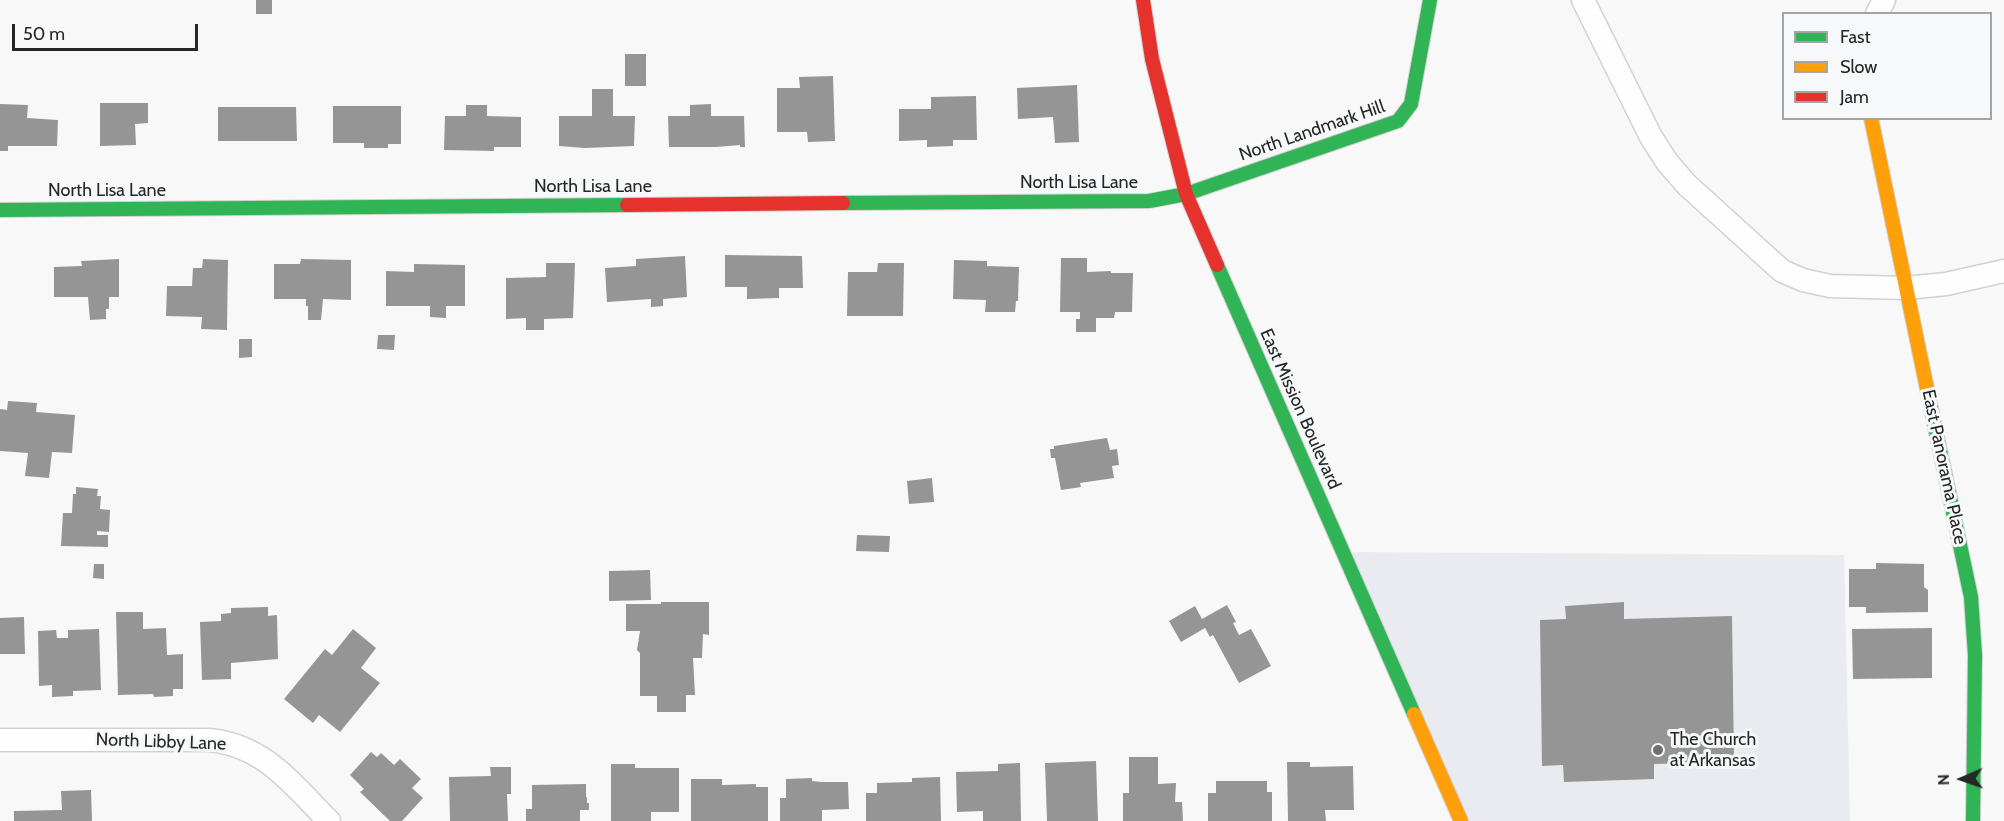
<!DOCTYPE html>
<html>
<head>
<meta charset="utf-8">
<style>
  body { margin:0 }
  #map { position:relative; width:2004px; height:821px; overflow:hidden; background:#f8f8f9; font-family:Cabin,sans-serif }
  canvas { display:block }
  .legend { position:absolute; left:1782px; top:12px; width:210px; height:108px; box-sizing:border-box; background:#f7f8fa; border:2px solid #a3a4a5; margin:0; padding:8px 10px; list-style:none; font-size:18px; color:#252626 }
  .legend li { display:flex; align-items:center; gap:12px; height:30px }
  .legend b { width:30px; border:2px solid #a3a4a5 }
  .north { position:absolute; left:1932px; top:749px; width:60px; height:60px; -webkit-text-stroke:4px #f7f8fa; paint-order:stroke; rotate:268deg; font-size:16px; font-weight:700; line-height:24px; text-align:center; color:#252626 }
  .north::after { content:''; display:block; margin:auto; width:21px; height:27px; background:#252626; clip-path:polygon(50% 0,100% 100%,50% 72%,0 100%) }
  .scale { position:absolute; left:12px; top:24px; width:186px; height:27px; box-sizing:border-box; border:3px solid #252626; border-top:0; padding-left:8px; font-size:18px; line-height:21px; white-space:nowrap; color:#252626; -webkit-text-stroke:4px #f7f8fa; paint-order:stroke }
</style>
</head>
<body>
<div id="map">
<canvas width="2004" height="821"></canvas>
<ul class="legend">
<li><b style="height:8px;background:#30b455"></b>Fast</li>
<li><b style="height:8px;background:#ff9f0a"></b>Slow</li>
<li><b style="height:8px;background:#e5322d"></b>Jam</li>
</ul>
<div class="north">N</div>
<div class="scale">50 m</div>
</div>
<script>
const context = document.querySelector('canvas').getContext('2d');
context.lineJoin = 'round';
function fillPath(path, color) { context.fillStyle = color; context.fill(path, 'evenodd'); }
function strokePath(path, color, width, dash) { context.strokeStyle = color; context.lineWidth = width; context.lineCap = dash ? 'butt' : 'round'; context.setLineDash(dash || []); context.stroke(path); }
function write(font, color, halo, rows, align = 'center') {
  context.font = font + ' Cabin,sans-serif'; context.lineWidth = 6; context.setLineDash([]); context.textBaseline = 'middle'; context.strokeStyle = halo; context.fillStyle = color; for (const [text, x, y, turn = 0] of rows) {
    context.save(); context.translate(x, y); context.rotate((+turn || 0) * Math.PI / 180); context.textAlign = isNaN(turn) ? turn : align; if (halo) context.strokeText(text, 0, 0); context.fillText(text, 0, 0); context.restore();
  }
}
const built = new Path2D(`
  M 1343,552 L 1844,555 L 1850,821 L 1461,821 Z`);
const building = new Path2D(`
  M 256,0 L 272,0 L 272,14 L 256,14 Z
  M 625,54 L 646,54 L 646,86 L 625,86 Z
  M 833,76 L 835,141 L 808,142 L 807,132 L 777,132 L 777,88 L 800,88 L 799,77 Z
  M 1077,85 L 1079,142 L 1055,143 L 1053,117 L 1018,119 L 1017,88 Z
  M 592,89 L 613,89 L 613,116 L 635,116 L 634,146 L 585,148 L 559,146 L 559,116 L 592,116 Z
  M 976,96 L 977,140 L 953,140 L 953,146 L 927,147 L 927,140 L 899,141 L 899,109 L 931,109 L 931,97 Z
  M 100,103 L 148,103 L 148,123 L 135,124 L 136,145 L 100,146 Z
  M 0,104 L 28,105 L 27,118 L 58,120 L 57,146 L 8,146 L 8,151 L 0,151 Z
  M 711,104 L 711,116 L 744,116 L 745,147 L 740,147 L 740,145 L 716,147 L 669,147 L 668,116 L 690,116 L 690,105 Z
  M 466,105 L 487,105 L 487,116 L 521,117 L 521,147 L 494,147 L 494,151 L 444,150 L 445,116 L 466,116 Z
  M 333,106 L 401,106 L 401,144 L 388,144 L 388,148 L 364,148 L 364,143 L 333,143 Z
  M 218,107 L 296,107 L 297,141 L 218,141 Z
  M 725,255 L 802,256 L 803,288 L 779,288 L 779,298 L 747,299 L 747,287 L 725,287 Z
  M 685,256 L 687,297 L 663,299 L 663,306 L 651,307 L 651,299 L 607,302 L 605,268 L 636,266 L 636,259 Z
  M 1061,258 L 1087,258 L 1087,272 L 1111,271 L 1111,273 L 1133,273 L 1132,312 L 1115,312 L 1114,318 L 1096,318 L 1096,332 L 1076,332 L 1076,319 L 1080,319 L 1080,312 L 1060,312 Z
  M 119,259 L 119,297 L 109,297 L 109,309 L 106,309 L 106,319 L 90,320 L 88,297 L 54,297 L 54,267 L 82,266 L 81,261 Z
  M 203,259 L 228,260 L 227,330 L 201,329 L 202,317 L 166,316 L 167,286 L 192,286 L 193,268 L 202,268 Z
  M 301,259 L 351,260 L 351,300 L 323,299 L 321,320 L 308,320 L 308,306 L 306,306 L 306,299 L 274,299 L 274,264 L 300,264 Z
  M 954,260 L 987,261 L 987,266 L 1019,267 L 1018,301 L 1016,301 L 1015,312 L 985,312 L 986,300 L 953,299 Z
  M 546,263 L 575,263 L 573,318 L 544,319 L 544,330 L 526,330 L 526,318 L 506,319 L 506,278 L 546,277 Z
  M 878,263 L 904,263 L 903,316 L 847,316 L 848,272 L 877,272 Z
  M 414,264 L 465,265 L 465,306 L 446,306 L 446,318 L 430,317 L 430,306 L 386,306 L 386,271 L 414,272 Z
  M 378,335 L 395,335 L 394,350 L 377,349 Z
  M 239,339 L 252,339 L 252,357 L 239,358 Z
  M 8,401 L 37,403 L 36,412 L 75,415 L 72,453 L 52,452 L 49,478 L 25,476 L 28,453 L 0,451 L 0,409 L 7,410 Z
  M 1107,438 L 1110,450 L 1117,449 L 1119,465 L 1112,466 L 1114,478 L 1080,483 L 1081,487 L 1061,490 L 1055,458 L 1051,458 L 1050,449 L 1054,449 L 1054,446 Z
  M 932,478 L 934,502 L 909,504 L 907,481 Z
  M 76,487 L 98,489 L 97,496 L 101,496 L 100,509 L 110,510 L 109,532 L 97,531 L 97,535 L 108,535 L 108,547 L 61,546 L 63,513 L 72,513 L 73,494 L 76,494 Z
  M 857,535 L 890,536 L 889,552 L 856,551 Z
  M 1876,563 L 1924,564 L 1924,587 L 1928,590 L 1928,612 L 1866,613 L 1866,607 L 1849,607 L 1849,569 L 1876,569 Z
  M 94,564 L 104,564 L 104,579 L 93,578 Z
  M 650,570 L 651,600 L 609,601 L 609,571 Z
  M 661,602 L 709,602 L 709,635 L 703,634 L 702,658 L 693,658 L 695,695 L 686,695 L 686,712 L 657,712 L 657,696 L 640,696 L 640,653 L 637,650 L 640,631 L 626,631 L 626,604 L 661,604 Z
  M 1624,602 L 1624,619 L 1732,616 L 1734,762 L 1654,764 L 1654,779 L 1564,782 L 1563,765 L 1542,766 L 1540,620 L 1566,619 L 1565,606 Z
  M 1227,605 L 1236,622 L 1233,623 L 1239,635 L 1251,629 L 1271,666 L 1239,683 L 1213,635 L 1210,637 L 1205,628 L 1181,642 L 1169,621 L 1195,606 L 1202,619 Z
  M 268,607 L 268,616 L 277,615 L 278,659 L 231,663 L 231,679 L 202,680 L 200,622 L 221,621 L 221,614 L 231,613 L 231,608 Z
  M 116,612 L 143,612 L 143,629 L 166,628 L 167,655 L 183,654 L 183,689 L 173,689 L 173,696 L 154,697 L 153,694 L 118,695 Z
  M 24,617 L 25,654 L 0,654 L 0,618 Z
  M 1932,628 L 1932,678 L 1853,679 L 1852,629 Z
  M 99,629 L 101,690 L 73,691 L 73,696 L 52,697 L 52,685 L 39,686 L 38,631 L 56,630 L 57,638 L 68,638 L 68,630 Z
  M 353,629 L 376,648 L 361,668 L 380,683 L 340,732 L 319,715 L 313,723 L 284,699 L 325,649 L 332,655 Z
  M 371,752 L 377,757 L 381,753 L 394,765 L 400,759 L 421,779 L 412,788 L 423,798 L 402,821 L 390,821 L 360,792 L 364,789 L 350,775 Z
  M 1129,757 L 1158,757 L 1158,784 L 1176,783 L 1175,802 L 1182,802 L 1183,821 L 1123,821 L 1123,793 L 1129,793 Z
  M 1096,761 L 1098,821 L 1047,821 L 1045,763 Z
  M 1287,762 L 1310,762 L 1310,767 L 1353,766 L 1354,810 L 1325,810 L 1326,821 L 1288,821 Z
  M 1020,763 L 1021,821 L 983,821 L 983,811 L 957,812 L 956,772 L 998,771 L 998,764 Z
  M 611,764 L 635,764 L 635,768 L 679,768 L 679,812 L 651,812 L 651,821 L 611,821 Z
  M 490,767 L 511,767 L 511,794 L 507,794 L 508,821 L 450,821 L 449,777 L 491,776 Z
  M 940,777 L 941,821 L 866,821 L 866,793 L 877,793 L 877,783 L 912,782 L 912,778 Z
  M 812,778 L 812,781 L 822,782 L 848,782 L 849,809 L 822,810 L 822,821 L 780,821 L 780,798 L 786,798 L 786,779 Z
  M 691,779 L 722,779 L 722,785 L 756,784 L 756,787 L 768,787 L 768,821 L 691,821 Z
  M 1216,781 L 1267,781 L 1267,792 L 1272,792 L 1272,821 L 1208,821 L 1208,793 L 1216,793 Z
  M 586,784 L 586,797 L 587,797 L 587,803 L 589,803 L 589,810 L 580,810 L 580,821 L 526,821 L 526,809 L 532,809 L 532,785 Z
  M 91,790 L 92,821 L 14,821 L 14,811 L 62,810 L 61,791 Z`);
const street = new Path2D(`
  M 1583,0 L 1651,137 L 1667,162 L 1687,185 L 1782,271 L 1803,280 L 1830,286 L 1906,288 L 1946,284 L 2004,271
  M 1877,14 L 1884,0
  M 0,740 L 209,740 C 264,745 292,784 329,821`);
const fast = new Path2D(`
  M 843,203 L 1149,201 L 1186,194 L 1398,121 L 1411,104 L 1430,0
  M 0,210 L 627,205
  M 1217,265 L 1414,714
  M 1931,408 L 1971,597 L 1975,655 L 1973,821`);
const slow = new Path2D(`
  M 1871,118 L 1931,408
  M 1414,714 L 1461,821`);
const jam = new Path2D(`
  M 1143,0 L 1152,59 L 1186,194 L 1217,265
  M 627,205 L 843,203`);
const markers = [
  [1658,750,6,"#6f7070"]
];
const streetNames = [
  ["North Landmark Hill",1312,131,-19],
  ["North Lisa Lane",1079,183],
  ["North Lisa Lane",593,187],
  ["North Lisa Lane",107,191],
  ["East Mission Boulevard",1300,409,66],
  ["East Panorama Place",1944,467,78],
  ["North Libby Lane",161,742,2]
];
const poiNames = [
  ["The Church",1670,740],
  ["at Arkansas",1670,761]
];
fillPath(built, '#e9ebf0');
fillPath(building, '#959595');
strokePath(street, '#d1d1d1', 25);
strokePath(fast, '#d1d1d1', 16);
strokePath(slow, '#d1d1d1', 16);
strokePath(jam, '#d1d1d1', 16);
strokePath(street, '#fefefe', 22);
strokePath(fast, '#30b455', 14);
strokePath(slow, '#ff9f0a', 14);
strokePath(jam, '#e5322d', 14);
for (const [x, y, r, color] of markers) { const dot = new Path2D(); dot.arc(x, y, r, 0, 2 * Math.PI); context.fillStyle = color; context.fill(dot); strokePath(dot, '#f7f8fa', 2); }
write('18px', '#252626', '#f7f8fa', streetNames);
write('18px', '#252626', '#f7f8fa', poiNames, 'left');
</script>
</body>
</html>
